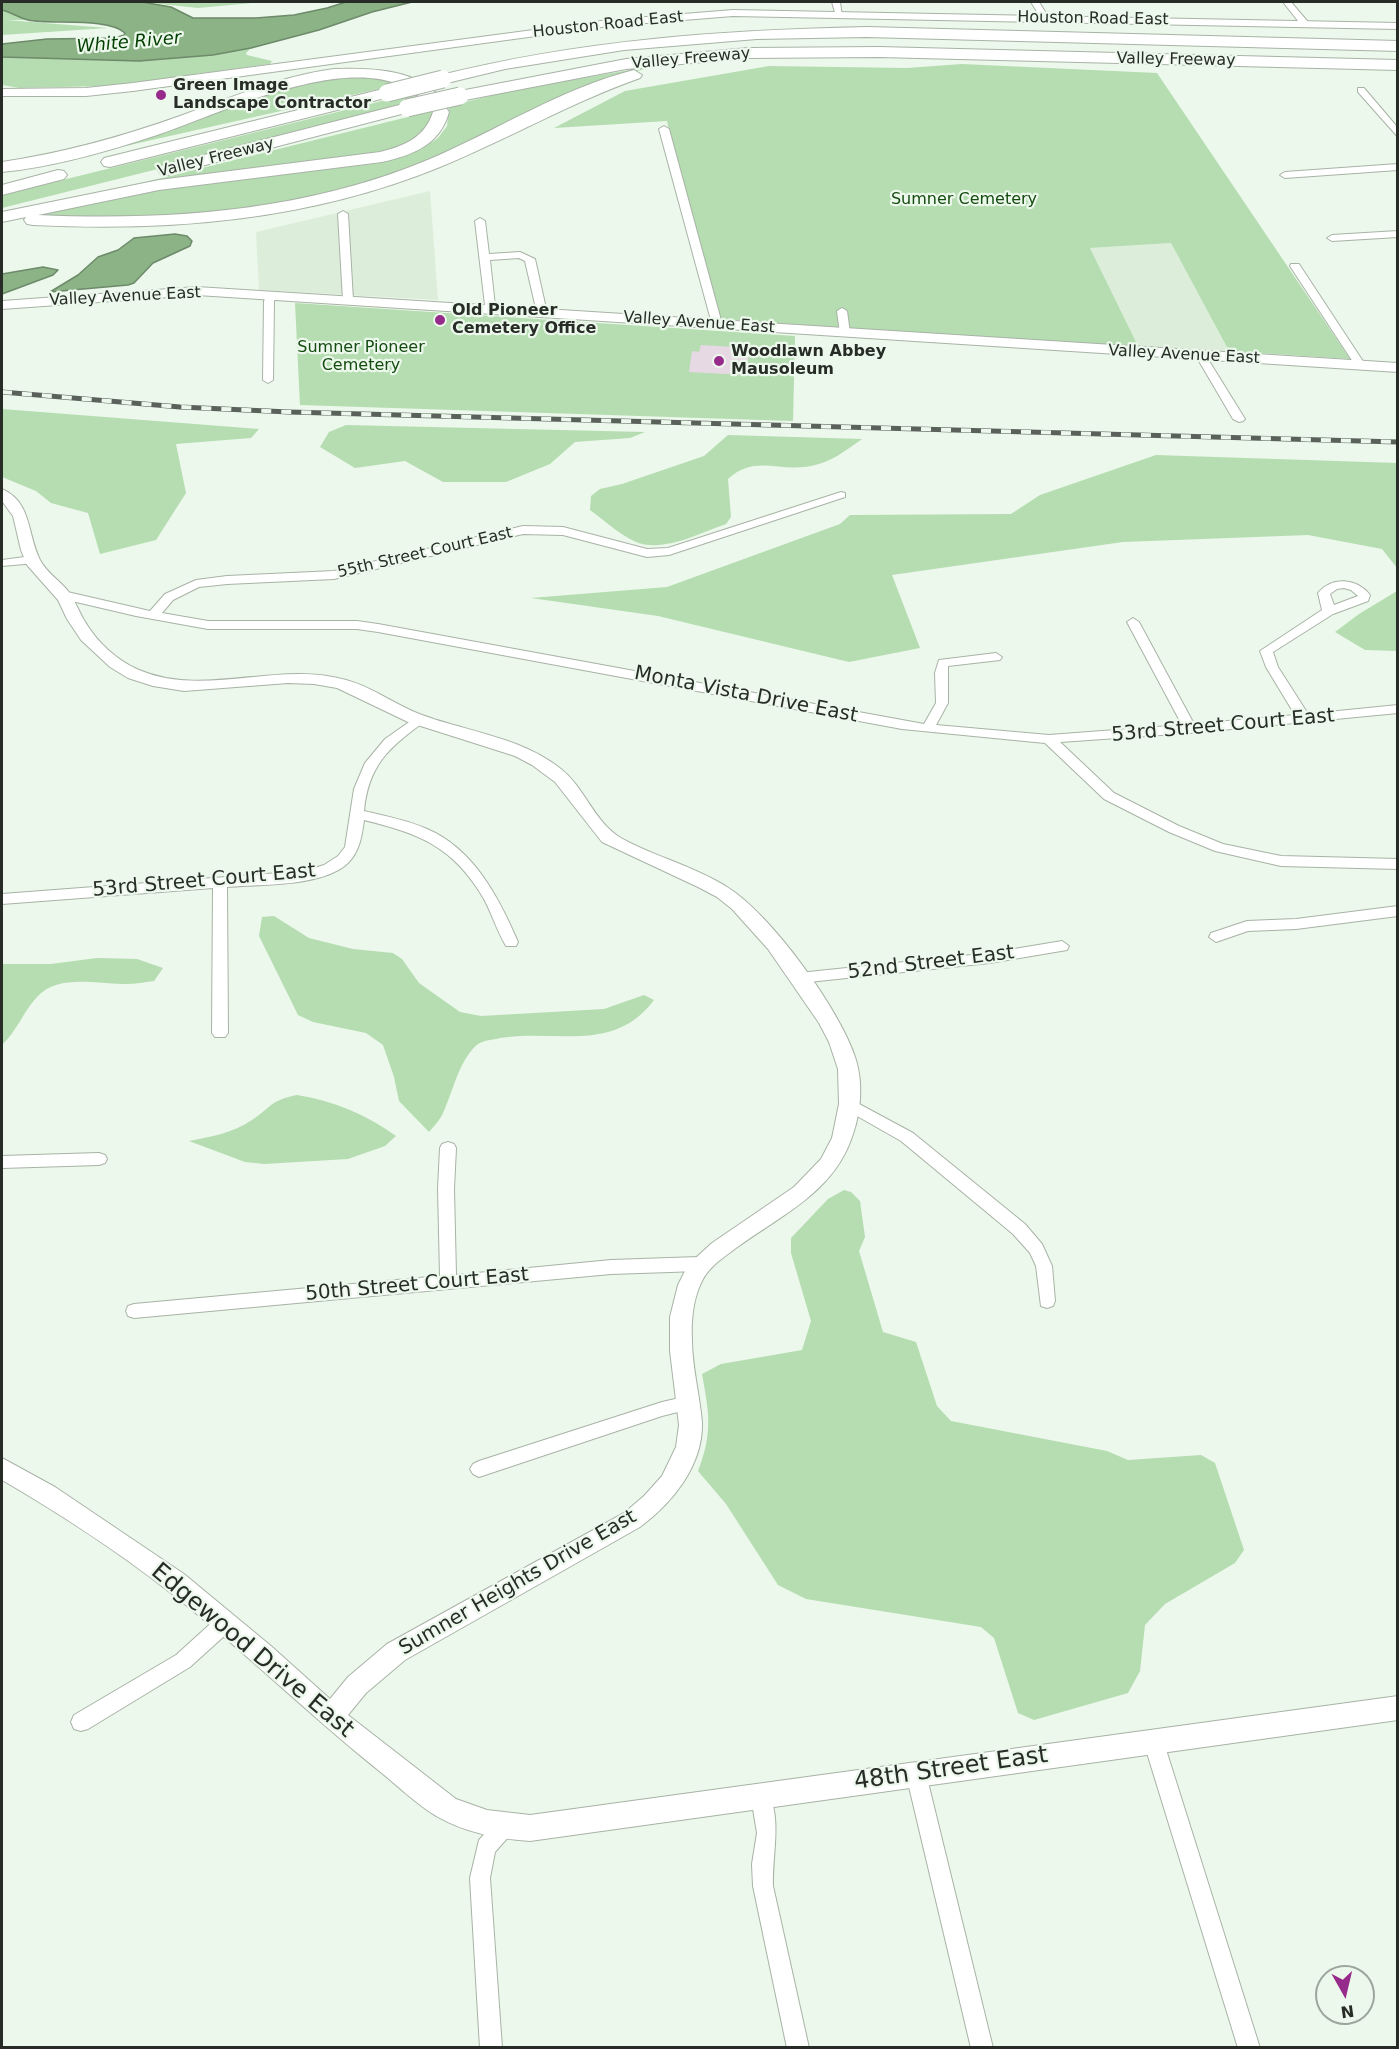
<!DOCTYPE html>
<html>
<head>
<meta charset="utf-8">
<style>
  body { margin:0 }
  #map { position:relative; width:1399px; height:2049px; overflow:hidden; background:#ecf8eb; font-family:"DejaVu Sans",sans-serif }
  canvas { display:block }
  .frame { position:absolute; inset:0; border:3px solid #272c27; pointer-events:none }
  .north { position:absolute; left:1315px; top:1965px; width:60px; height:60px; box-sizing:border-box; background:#ecf8eb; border:2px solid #9da69d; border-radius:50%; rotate:172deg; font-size:16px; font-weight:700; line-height:24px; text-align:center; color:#272c27 }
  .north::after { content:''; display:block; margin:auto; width:21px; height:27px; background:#972b8c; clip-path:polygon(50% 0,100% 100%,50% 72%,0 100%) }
</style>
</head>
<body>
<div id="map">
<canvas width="1399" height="2049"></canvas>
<div class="frame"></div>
<div class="north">N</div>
</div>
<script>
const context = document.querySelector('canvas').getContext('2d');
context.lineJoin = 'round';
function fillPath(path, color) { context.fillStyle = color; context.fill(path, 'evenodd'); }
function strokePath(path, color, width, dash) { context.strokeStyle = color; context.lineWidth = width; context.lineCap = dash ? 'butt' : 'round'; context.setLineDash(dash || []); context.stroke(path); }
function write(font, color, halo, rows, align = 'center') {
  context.font = font + ' "DejaVu Sans",sans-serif'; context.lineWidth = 4.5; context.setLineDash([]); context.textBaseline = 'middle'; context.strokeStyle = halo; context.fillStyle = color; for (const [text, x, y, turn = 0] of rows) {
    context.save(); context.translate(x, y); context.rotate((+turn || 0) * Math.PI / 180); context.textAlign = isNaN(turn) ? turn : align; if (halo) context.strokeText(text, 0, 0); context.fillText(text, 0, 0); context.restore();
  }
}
const built = new Path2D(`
  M 430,191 L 438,300 L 259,290 L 256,232 Z
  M 1171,243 L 1229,351 L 1139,348 L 1090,248 Z`);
const green = new Path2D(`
  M 142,2 L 263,2 L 198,8 Z
  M 2,10 L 17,14 L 27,20 L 6,20 L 108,28 L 2,35 Z
  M 251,48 L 246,53 L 247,55 L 272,61 L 270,64 L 108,86 L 19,88 L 2,85 L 2,57 L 139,61 L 213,55 Z
  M 962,64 L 1157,73 L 1350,359 L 1229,351 L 1171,243 L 1090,248 L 1139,348 L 718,319 L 684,202 L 667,121 L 554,128 L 625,91 L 769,66 L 907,68 Z
  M 659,65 L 619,76 L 442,156 L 374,181 L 307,198 L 235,211 L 120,219 L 28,215 L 165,188 L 381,163 L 421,149 L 438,138 L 447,126 L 449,106 L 518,89 Z
  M 371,77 L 401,84 L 103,151 L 269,93 L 316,79 Z
  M 418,92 L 429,101 L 2,208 L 2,195 Z
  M 432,111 L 433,116 C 421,142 402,146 378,155 L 121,188 Z
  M 295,303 L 795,336 L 793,421 L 300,405 Z
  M 2,409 L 259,429 L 251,438 L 176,444 L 186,493 L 156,540 L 100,554 L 88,513 L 51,503 L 36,491 L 2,477 Z
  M 346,425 L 645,432 L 630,438 L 575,442 L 550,464 L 506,482 L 443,482 L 405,461 L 355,468 L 320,447 L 329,432 Z
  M 728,435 L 862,439 C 844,452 827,465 804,467 C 774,470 753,456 728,479 L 731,517 L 726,524 C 700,533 663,553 636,542 C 620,535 604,520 590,510 L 591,496 L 600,489 L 622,484 L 704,456 Z
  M 1156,455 L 1397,463 L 1397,568 L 1382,549 L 1308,535 L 1123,542 L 892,575 L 920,648 L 849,662 L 658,616 L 531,598 L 667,587 L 840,524 L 850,515 L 1011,514 L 1040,495 Z
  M 1397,591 L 1397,651 L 1365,650 L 1335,632 L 1359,614 Z
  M 274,916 L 309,938 L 353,949 L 393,953 L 402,959 L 419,983 L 460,1012 L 481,1016 L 604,1009 L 644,995 L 654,1000 C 614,1054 555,1029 500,1038 C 493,1040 484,1040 478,1044 C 459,1059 453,1092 443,1113 C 440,1120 434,1126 429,1132 L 399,1101 L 394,1077 L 383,1045 L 366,1033 L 313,1022 L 298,1015 L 259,936 L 262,917 Z
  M 97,958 L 137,959 L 163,968 L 154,981 C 145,982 135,984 126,984 C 98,985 59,973 37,997 C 23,1012 17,1031 2,1045 L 2,964 L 51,964 Z
  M 297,1095 C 333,1101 366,1114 396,1136 L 385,1146 L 348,1159 L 264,1164 L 245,1162 L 189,1141 C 210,1137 233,1133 252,1120 C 273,1106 269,1101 297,1095 Z
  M 844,1190 L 851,1192 L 860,1201 L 865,1237 L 859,1251 L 883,1332 L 916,1342 L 937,1406 L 951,1421 L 1107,1451 L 1128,1460 L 1201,1455 L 1215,1463 L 1244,1550 L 1235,1563 L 1165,1604 L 1145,1625 L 1140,1671 L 1128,1693 L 1034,1720 L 1018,1713 L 994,1638 L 981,1627 L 806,1599 L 778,1585 L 726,1504 L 698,1471 C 713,1432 709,1413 702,1374 L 721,1364 L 802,1350 L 811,1321 L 791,1253 L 791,1238 L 828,1199 Z`);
const water = new Path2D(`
  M 2,2 L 142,2 L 171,7 L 193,18 L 256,18 L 294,15 L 327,8 L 346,2 L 412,2 L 372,12 L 319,30 L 251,48 L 213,55 L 139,61 L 2,57 L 2,44 L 47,39 L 115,38 L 124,35 L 125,33 C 108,17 50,25 28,20 C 19,18 11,12 2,10 Z
  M 175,234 L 187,236 L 192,241 L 190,246 L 153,263 L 134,283 L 128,285 L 50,292 L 78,275 L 98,257 L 118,250 L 134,238 Z
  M 43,267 L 58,270 L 53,275 L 2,294 L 2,274 Z`);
const building = new Path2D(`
  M 701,345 L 734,347 L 732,354 L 749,355 L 745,375 L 689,372 L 692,351 L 699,352 Z`);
const minor = new Path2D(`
  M 832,2 L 840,2 L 842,16 L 836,16 Z
  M 1031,2 L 1039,2 L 1049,18 L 1048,20 L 1042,20 Z
  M 1283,2 L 1291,2 L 1308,22 L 1308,26 L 1302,26 Z
  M 1358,88 L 1364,88 L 1398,128 L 1398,137 L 1358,92 Z
  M 664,126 L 669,129 L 722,324 L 721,326 L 712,324 L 659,129 Z
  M 1398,164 L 1398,170 L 1285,178 L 1280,175 L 1285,172 Z
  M 343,211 L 348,214 L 353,300 L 348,303 L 343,300 L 338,214 Z
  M 480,218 L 485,221 L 489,254 L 520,252 L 535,259 L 547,313 L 546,315 L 537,313 L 525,261 L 519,258 L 490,260 L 495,306 L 489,312 L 480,310 L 485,305 L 475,221 Z
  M 1398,231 L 1398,237 L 1332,241 L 1327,238 L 1332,235 Z
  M 1291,264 L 1299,264 L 1366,366 L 1365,368 L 1357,368 L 1290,266 Z
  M 272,292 L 277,295 L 274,301 L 273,380 L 268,383 L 263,380 L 264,301 L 268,293 Z
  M 842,308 L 847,311 L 850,333 L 845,336 L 840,333 L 837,311 Z
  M 1201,353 L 1206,356 L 1245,419 L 1243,421 L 1239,422 L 1233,419 L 1196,356 Z
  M 841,492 L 845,493 L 845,497 L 669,555 L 647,557 L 563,535 L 523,534 L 334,579 L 227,584 L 199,587 L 173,600 L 162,613 L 208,621 L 357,621 L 378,624 L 924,724 L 936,703 L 935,673 L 939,660 L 996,653 L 1002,657 L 1000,660 L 948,666 L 948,703 L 936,725 L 1049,735 L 1182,725 L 1127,622 L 1133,618 L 1139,622 L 1194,724 L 1295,715 L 1266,667 L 1260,651 L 1322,610 L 1318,593 C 1332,576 1357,578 1370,595 L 1368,601 L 1333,614 L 1273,652 L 1278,667 L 1308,714 L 1398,705 L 1398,713 L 1190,733 L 1060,742 L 1114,793 L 1179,826 L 1223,844 L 1281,856 L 1398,859 L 1398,869 L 1281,866 L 1215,851 L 1169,832 L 1104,799 L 1045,743 L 902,729 L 378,632 L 357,629 L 208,629 L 136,616 L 59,598 L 57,595 L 63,591 L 150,611 L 165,594 L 196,580 L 227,576 L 334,571 L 523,526 L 563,527 L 647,549 L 668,548 ZM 1344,588 L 1351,590 L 1358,596 L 1334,605 L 1330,594 L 1337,589 Z
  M 32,556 L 38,560 L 36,563 L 2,566 L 2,560 Z
  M 419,715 L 426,719 L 424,722 C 389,747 368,766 364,811 C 385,816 407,820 427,829 C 474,849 499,898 518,942 L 516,946 L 506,946 C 497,931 492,914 484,899 C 453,846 420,834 364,820 C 362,835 360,851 348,863 C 323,887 261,884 227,887 L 228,1033 L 225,1037 L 215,1037 L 212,1033 L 213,888 L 2,904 L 2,894 L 305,871 L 324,865 L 338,856 L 345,847 L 354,789 L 365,763 L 385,739 Z
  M 1398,906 L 1398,916 L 1296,929 L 1248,931 L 1216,942 L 1209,937 L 1211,933 L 1247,921 L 1296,919 Z
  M 1062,941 L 1069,946 L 1067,950 L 990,963 L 799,983 L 792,978 L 799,973 L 990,953 Z
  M 848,1098 L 913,1133 L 1025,1224 L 1042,1244 L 1052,1266 L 1055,1301 L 1053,1306 L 1047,1308 L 1041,1306 L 1036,1266 L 1030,1253 L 1013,1234 L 901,1141 L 843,1108 L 840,1104 L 843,1100 Z
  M 448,1142 L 454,1144 L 456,1148 L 454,1189 L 456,1275 L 611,1260 L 699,1257 L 705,1259 L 707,1264 L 705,1269 L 699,1271 L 611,1274 L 134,1318 L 128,1316 L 126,1311 L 128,1306 L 134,1304 L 440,1276 L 438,1189 L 440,1148 L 442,1144 Z
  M 99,1153 L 105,1155 L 107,1159 L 105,1163 L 99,1165 L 2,1168 L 2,1156 Z
  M 688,1396 L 694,1398 L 697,1403 L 694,1408 L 662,1416 L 479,1477 L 473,1474 L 470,1469 L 473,1464 L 479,1461 L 662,1402 Z
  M 225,1614 L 232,1617 L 234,1623 L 232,1629 L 190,1667 L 88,1729 L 81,1731 L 74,1729 L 71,1722 L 74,1715 L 176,1655 L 218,1617 Z
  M 1153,1731 L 1160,1733 L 1163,1740 L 1260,2048 L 1238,2048 L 1143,1740 L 1146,1733 Z
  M 916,1764 L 923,1767 L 926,1774 L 993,2048 L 971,2048 L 906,1774 L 909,1767 Z
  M 761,1787 L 768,1790 C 782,1822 772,1853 773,1886 L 809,2048 L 787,2048 L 753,1886 L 752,1864 L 757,1833 L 751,1797 L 754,1790 Z
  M 504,1817 L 511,1820 L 514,1827 L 511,1834 L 495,1852 L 490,1878 L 502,2048 L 480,2048 L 470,1878 L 479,1840 L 497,1820 Z`);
const tertiary = new Path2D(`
  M 733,10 L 1398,23 L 1398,29 L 733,16 L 609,26 L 133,91 L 86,96 L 2,96 L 2,89 L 86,88 L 133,83 L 609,20 Z
  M 2,489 C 32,502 27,534 40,560 C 46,572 59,580 68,591 C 75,600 78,610 84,620 C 96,641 116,660 139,670 C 205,698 278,660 346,680 C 373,687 395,705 422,715 C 468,732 521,737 561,769 C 585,788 594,822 621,838 C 655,857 694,866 727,887 C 770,913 842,1012 856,1060 C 863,1083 861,1111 853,1134 C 835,1192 781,1215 736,1248 C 723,1258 708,1267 701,1283 C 693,1300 691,1321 692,1340 C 692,1368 700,1395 702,1423 C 703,1466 672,1503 640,1527 L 405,1660 L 366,1693 L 348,1715 L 456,1799 L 487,1810 L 530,1815 L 1398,1696 L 1398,1720 L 530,1841 C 499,1839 466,1833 438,1817 C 417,1805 397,1785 378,1770 C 306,1712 240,1647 167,1590 C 117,1551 57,1512 2,1480 L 2,1458 L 55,1487 L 184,1574 L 271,1646 L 330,1699 L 348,1677 L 387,1644 L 624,1513 L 644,1496 L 662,1476 L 676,1447 L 679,1425 L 670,1351 L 670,1317 L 678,1285 L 688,1265 L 712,1243 L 794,1187 L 821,1159 L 832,1138 L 839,1104 L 838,1069 L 829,1042 L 819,1023 L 768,949 L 732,909 L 717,897 L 698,887 L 602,842 L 555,782 L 532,765 L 515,756 L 408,722 L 337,688 L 314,684 L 288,683 L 184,691 L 153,686 L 128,678 L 110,667 L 81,640 L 67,619 L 58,600 L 27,565 L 21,550 L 13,516 L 2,501 Z`);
const secondary = new Path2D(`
  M 197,287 L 1398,363 L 1398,372 L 197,295 L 2,309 L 2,301 Z`);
const motorway = new Path2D(`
  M 867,27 L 1398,41 L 1398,51 L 867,37 L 757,39 L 624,50 L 505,69 L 443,84 L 435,79 L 437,76 C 580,40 721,30 867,27 Z
  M 879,47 L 1398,60 L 1398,70 L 879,57 L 748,58 L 626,69 L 460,101 L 452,96 L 460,91 L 626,59 L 748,48 Z
  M 334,69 C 367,68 410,68 436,93 C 441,98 445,106 449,112 C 440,145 413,155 382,162 L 159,190 L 38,215 C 170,221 307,211 430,159 C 498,130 562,88 634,70 L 642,75 L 640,78 C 570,103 508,139 440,167 C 310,220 172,232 33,225 L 27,224 L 24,220 L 26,217 L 2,222 L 2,212 L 159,180 L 380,152 C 405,146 425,137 433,112 C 381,32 224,113 157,135 C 106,152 54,167 2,172 L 2,162 C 63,153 121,137 180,116 C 231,98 280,76 334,69 Z
  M 387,88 L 393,90 L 395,93 L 393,96 L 110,167 L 104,166 L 101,162 L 104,158 Z
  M 407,103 L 415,108 L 413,111 L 167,175 L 161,174 L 158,170 L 161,166 Z
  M 58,170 L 64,171 L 67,175 L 64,179 L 2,195 L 2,185 Z`);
const rail = new Path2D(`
  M 2,392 L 180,407 L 289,412 L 1398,442`);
const motorwayBridge = new Path2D(`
  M 387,93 L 443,79
  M 407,108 L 460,96`);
const markers = [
  [161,95,6,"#972b8c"],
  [440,320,6,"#972b8c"],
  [719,361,6,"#972b8c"]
];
const farStreetnames = [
  ["Houston Road East",1093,19,1],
  ["Houston Road East",608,25,-6],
  ["Valley Freeway",691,59,-5],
  ["Valley Freeway",1176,60,1],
  ["Valley Freeway",216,158,-14],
  ["Valley Avenue East",125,297,-3],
  ["Valley Avenue East",699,323,4],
  ["Valley Avenue East",1184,355,3],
  ["55th Street Court East",425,553,-13]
];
const farPoinames = [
  ["Green Image",173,86],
  ["Landscape Contractor",173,104],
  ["Old Pioneer",452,311],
  ["Cemetery Office",452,329],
  ["Woodlawn Abbey",731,352],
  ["Mausoleum",731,370]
];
const farParknames = [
  ["Sumner Cemetery",964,200],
  ["Sumner Pioneer",361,348],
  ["Cemetery",361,366]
];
const farWaternames = [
  ["White River",129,43,-5]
];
const streetNames = [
  ["Monta Vista Drive East",746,695,11],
  ["53rd Street Court East",1223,726,-5],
  ["53rd Street Court East",204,881,-5],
  ["52nd Street East",931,963,-7],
  ["50th Street Court East",417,1285,-5],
  ["Sumner Heights Drive East",518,1583,-30]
];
const nearStreetnames = [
  ["Edgewood Drive East",252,1651,40],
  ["48th Street East",951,1769,-8]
];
fillPath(built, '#dceeda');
fillPath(green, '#b5ddb1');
fillPath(water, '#8bb386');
strokePath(water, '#6d8a6a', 1.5);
fillPath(building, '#e7d9e4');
strokePath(minor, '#a8b3a6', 2);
strokePath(tertiary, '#a8b3a6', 2);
strokePath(secondary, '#a8b3a6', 2);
strokePath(motorway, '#a8b3a6', 2);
fillPath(minor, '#fff');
fillPath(tertiary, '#fff');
fillPath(secondary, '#fff');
fillPath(motorway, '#fff');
strokePath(rail, '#5a615a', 5);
strokePath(rail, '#ecf8eb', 4, [10]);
strokePath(motorwayBridge, '#a8b3a6', 19, []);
strokePath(motorwayBridge, '#fff', 17);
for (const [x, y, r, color] of markers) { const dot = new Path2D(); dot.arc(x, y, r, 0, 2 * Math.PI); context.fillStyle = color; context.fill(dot); strokePath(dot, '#ecf8eb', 2); }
write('16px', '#272c27', '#ecf8eb', farStreetnames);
write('bold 16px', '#272c27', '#ecf8eb', farPoinames, 'left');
write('16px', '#144b10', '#ecf8eb', farParknames);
write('italic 18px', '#023e00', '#ecf8eb', farWaternames);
write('20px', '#272c27', '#ecf8eb', streetNames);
write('24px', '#272c27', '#ecf8eb', nearStreetnames);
</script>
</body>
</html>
